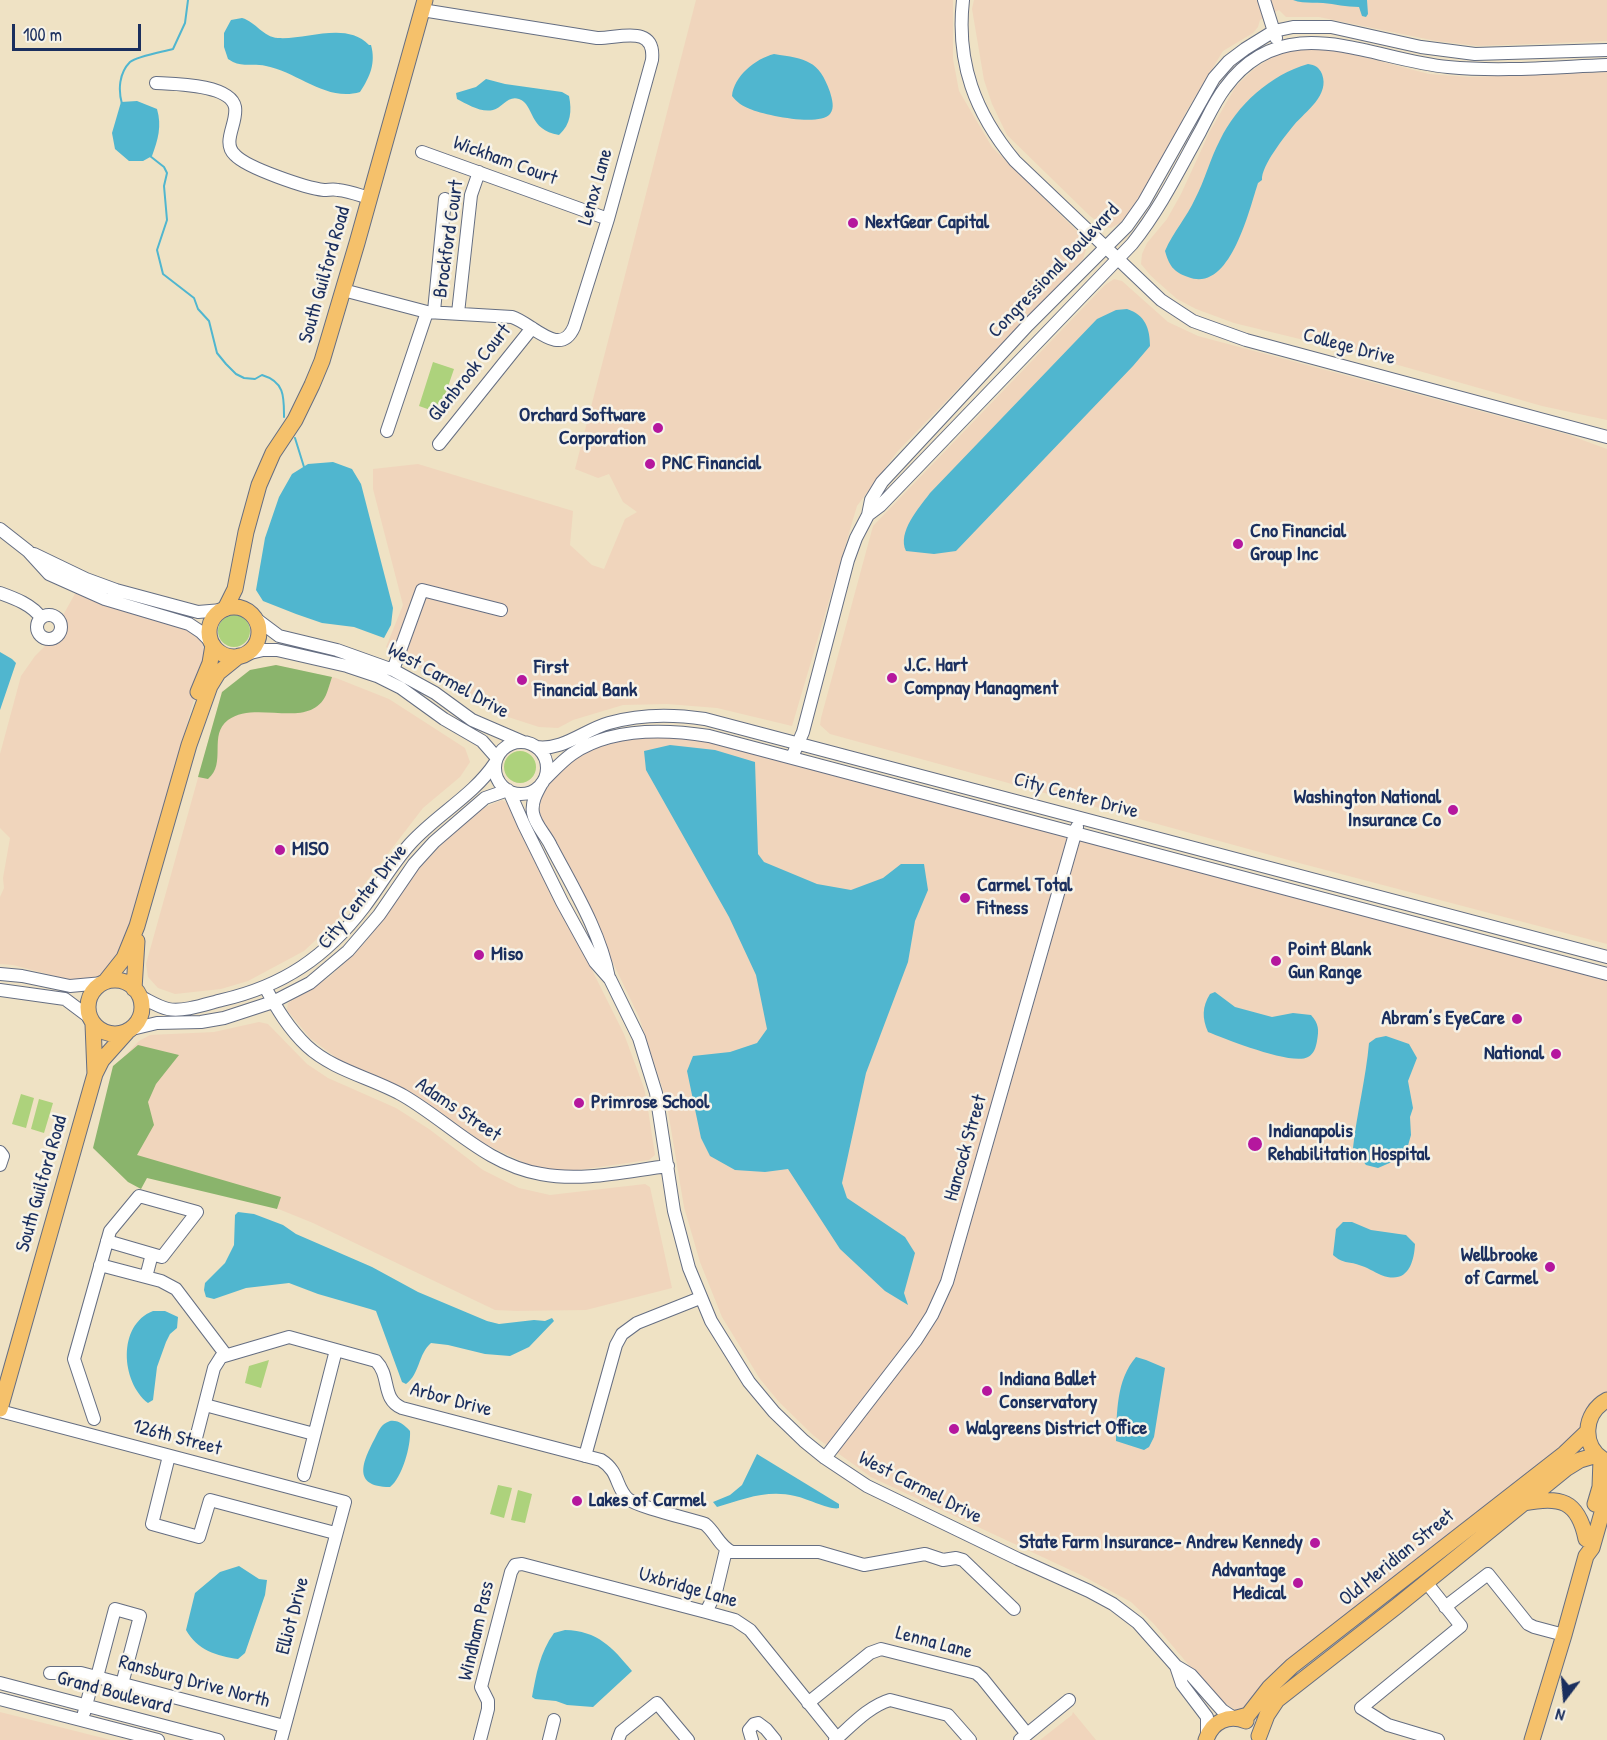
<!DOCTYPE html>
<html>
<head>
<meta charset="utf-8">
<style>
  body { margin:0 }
  #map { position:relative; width:1607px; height:1740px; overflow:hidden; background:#efe2c4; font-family:"Patrick Hand",sans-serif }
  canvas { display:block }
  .north { position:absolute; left:1535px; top:1668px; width:60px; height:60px; -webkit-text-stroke:4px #f7f3e8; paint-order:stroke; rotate:196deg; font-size:16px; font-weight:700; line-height:24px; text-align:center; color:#1b2f5e }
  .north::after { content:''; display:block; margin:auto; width:21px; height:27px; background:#1b2f5e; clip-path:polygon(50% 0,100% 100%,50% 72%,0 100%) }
  .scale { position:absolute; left:12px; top:24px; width:129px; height:27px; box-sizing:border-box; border:3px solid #1b2f5e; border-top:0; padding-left:8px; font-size:18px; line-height:21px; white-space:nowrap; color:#1b2f5e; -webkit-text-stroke:4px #f7f3e8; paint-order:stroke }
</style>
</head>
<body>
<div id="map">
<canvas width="1607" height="1740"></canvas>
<div class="north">N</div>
<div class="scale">100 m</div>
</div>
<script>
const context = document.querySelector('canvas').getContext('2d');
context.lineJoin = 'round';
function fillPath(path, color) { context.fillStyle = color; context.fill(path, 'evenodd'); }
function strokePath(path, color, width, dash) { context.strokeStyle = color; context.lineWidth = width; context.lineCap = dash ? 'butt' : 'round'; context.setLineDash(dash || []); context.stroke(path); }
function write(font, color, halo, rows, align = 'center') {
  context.font = font + ' "Patrick Hand",sans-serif'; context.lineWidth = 5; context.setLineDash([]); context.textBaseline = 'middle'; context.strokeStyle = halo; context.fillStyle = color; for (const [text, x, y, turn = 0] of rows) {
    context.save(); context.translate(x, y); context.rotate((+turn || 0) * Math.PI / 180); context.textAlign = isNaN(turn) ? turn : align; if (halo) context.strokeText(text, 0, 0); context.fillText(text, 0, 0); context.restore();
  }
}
const built = new Path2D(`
  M 696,0 L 953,0 L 953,59 L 959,91 L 992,147 L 1085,239 L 1087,246 L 1083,259 L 897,452 L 857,506 L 792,726 L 717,708 L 667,704 L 623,705 L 573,720 L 558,728 L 539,727 L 505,716 L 480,705 L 386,647 L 403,605 L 373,489 L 373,469 L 418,464 L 573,511 L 570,545 L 592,565 L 604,569 L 625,519 L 637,512 L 623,502 L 609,474 L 598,478 L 575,469 Z
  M 974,0 L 1607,0 L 1607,41 L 1478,46 L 1436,41 L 1319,17 L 1286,17 L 1279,10 L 1260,20 L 1258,27 L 1253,33 L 1223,51 L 1186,112 L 1171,145 L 1129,213 L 1120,223 L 1111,228 L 1105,227 L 1090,216 L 1007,135 L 992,104 L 984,80 L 972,9 Z
  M 1330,48 L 1429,74 L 1469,77 L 1607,72 L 1607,420 L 1542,406 L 1349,351 L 1234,323 L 1196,309 L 1177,299 L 1151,276 L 1141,264 L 1142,254 L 1147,243 L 1167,219 L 1181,194 L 1210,131 L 1236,86 L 1255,68 L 1274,56 L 1296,50 Z
  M 1114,279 L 1122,281 L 1168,322 L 1198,336 L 1566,434 L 1607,449 L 1607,944 L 1303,864 L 830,734 L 820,725 L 821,718 L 873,526 L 1105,285 Z
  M 76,592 L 104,605 L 187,630 L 201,640 L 206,656 L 125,948 L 101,976 L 91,980 L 74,981 L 13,965 L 0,964 L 0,897 L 4,888 L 3,878 L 10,838 L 0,828 L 0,754 L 21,676 L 35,656 L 66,625 L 62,617 Z
  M 276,665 L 336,678 L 389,699 L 465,748 L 470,762 L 460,777 L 423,808 L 336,921 L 304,951 L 248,981 L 221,989 L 175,994 L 158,988 L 148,977 L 146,964 L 222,692 L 250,670 Z
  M 638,736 L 689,737 L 1607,977 L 1607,1395 L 1579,1435 L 1243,1711 L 1237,1711 L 1217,1698 L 1153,1623 L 1131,1602 L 1081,1575 L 871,1477 L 814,1436 L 779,1402 L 760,1379 L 722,1317 L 700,1262 L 684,1207 L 666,1099 L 639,1017 L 552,836 L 540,818 L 540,804 L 543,793 L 555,777 L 575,757 L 587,748 Z
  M 502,800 L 507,803 L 533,852 L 624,1034 L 644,1088 L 647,1103 L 655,1155 L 649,1160 L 578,1170 L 555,1170 L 529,1165 L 485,1144 L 419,1097 L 378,1076 L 342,1062 L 310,1038 L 287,1010 L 288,1003 L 328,978 L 351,957 L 367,940 L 418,869 L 449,837 L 483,808 Z
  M 259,1022 L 268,1024 L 307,1064 L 328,1078 L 396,1108 L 429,1129 L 483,1170 L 519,1188 L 550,1195 L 645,1184 L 650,1187 L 672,1288 L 586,1310 L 516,1311 L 495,1310 L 313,1223 L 239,1193 L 98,1147 L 116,1065 L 139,1041 L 150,1035 L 214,1032 Z
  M 0,1712 L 111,1740 L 0,1740 Z
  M 1073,1712 L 1096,1740 L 1040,1740 L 1072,1715 Z`);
const green = new Path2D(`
  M 433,362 L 454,369 L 439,413 L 419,406 Z
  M218 631a16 16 0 1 1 32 0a16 16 0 1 1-32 0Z
  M504 767a16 16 0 1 1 32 0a16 16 0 1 1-32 0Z
  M 21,1094 L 34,1098 L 26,1128 L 12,1124 Z
  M 39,1099 L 53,1103 L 44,1133 L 31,1129 Z
  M 269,1360 L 261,1388 L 245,1383 L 249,1366 Z
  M 498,1485 L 512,1488 L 504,1518 L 490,1514 Z
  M 518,1490 L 532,1494 L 525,1523 L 511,1520 Z`);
const forest = new Path2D(`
  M 276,665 L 332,677 C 330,683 328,690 326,695 C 309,731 256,699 228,720 C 208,735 227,763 208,779 L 198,777 L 222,692 L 250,670 Z
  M 138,1045 L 179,1055 L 156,1084 L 148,1102 L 154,1125 L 137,1155 L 281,1197 L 277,1209 L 147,1178 L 141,1189 L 128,1182 L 93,1148 L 113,1066 Z`);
const water = new Path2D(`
  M 1293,0 L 1367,0 L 1368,14 L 1366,17 L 1362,16 L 1359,7 C 1346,7 1335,4 1323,3 C 1312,2 1302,4 1293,0 Z
  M 242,18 C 256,22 263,37 278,38 C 307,40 346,21 369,45 L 371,45 C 376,63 370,77 360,92 C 326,102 298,72 266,66 C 254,63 243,67 233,62 L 228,59 L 224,47 L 224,33 L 231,20 Z
  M 774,54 C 806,59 819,60 830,92 C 832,99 835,108 830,114 C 819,127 764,115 750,109 C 742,106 737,102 732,96 C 734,76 755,59 774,54 Z
  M 1308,64 C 1315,65 1319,67 1322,74 C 1330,95 1306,111 1294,125 C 1285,136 1261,166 1262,180 L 1258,183 C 1249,210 1230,294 1188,277 C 1173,272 1169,265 1165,251 C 1173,232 1187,217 1195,199 C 1205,180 1210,159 1220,140 C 1237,105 1270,75 1308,64 Z
  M 486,79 L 505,84 L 562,92 L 569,96 C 572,111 571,124 559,135 C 528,130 535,105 519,99 C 508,95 502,108 493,110 C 481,113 467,104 457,99 L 456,93 L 476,87 Z
  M 137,101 L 157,109 C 162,126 158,140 152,156 L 143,161 L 129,161 L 115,149 L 112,133 L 121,102 Z
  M 1127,309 C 1145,315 1150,328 1150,346 L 1133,366 L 956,551 L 934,554 L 906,551 C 897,532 919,508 930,493 L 1097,319 L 1116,310 Z
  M 333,462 L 352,469 L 361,484 L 393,608 L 391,625 L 384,638 L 354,627 L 322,623 L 296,614 L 263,601 L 256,590 L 265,538 L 279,497 L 292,474 L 308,464 Z
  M 0,652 L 12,659 L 16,663 L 0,710 Z
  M 670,745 L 715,750 L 755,762 L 758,854 L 764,862 L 817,884 L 851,890 L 883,878 L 901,864 L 924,864 L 928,890 L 915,921 L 908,962 L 866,1073 L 842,1183 L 847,1198 L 905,1237 L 915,1253 L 904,1293 L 908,1305 L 885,1291 L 840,1249 L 788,1169 L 765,1172 L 735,1170 L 710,1156 L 701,1138 L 687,1071 L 693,1056 L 730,1052 L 757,1043 L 767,1029 L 756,975 L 729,917 L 646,770 L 644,751 Z
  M 1215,992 L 1235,1007 L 1272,1017 L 1293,1013 L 1311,1015 C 1319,1024 1319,1030 1317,1041 C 1316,1047 1314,1054 1308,1057 C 1292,1066 1226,1039 1208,1032 C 1202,1018 1202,1007 1210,994 Z
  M 1386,1036 L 1409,1044 L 1417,1058 L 1408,1081 L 1413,1108 L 1410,1117 L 1411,1135 L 1407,1149 L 1401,1158 L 1378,1168 L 1366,1165 L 1353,1148 C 1357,1112 1366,1078 1369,1043 L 1376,1038 Z
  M 238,1212 L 254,1214 L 283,1225 L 296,1234 L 372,1267 L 418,1292 L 487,1321 L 499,1324 L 534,1320 L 545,1321 L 552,1318 L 554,1321 L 529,1347 L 510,1356 L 485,1354 L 448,1345 L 431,1343 C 418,1354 420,1374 406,1384 L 402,1382 L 376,1311 L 370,1309 L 318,1294 L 289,1283 L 246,1288 L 214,1299 L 206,1297 L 204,1290 L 205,1283 L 225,1263 L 234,1245 L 235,1215 Z
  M 1343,1222 L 1352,1222 L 1371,1230 L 1406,1235 L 1415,1244 C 1414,1264 1407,1285 1381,1275 C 1374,1272 1367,1267 1359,1265 C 1348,1261 1343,1264 1333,1255 L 1336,1229 Z
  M 153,1311 L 165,1311 L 178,1317 L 177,1328 L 170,1334 L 166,1342 L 157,1367 L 153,1400 L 148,1403 C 121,1382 117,1325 153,1311 Z
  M 1136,1357 L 1146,1360 L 1165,1368 L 1154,1437 L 1149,1447 L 1144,1450 L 1116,1441 C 1117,1413 1116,1380 1136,1357 Z
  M 390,1421 C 399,1420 404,1425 410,1431 C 411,1446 402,1478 390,1487 C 351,1487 363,1461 375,1438 C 380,1429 380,1425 390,1421 Z
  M 757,1454 L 839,1504 L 839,1508 C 832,1511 806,1498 795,1496 C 768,1489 743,1499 717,1507 L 713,1502 L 730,1495 L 742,1485 Z
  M 239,1566 L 259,1579 L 267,1580 L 265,1595 L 245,1653 L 238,1659 C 217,1656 197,1650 186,1630 L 195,1593 L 220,1572 Z
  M 565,1630 C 598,1631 612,1647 632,1671 L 593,1707 L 567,1705 L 556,1701 L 535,1699 L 532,1697 C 536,1675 540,1652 554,1633 Z`);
const stream = new Path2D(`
  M 122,104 C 118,90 119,73 130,62 C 138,56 162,52 173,49 L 185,23 L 188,0
  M 150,156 L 164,167 L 167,173 L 164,186 L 167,220 L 157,250 L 163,274 L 194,298 L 198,309 L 209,321 L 217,353 L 226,364 L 236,374 L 244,378 L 255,379 L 262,375 C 285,382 284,397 284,417
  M 295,438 L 304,467`);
const minor = new Path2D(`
  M 963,0 C 956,63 975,113 1015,161 L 1161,300 L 1193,321 L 1246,340 L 1607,437
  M 1264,0 L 1276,38
  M 156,83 C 174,84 230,84 235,107 C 238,123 221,142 235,155 C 247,168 306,188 324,190 C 329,190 333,189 338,190 C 349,191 359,195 369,198
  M 422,152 L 608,219
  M 343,290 L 427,312 L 512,317 C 532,323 560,359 574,327 L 608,219 L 652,60 C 656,23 617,39 597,38 L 422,10
  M 434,311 L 445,199
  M 458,313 L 471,195 L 479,172
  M 387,431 L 427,312
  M 439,444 L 532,328
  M 868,515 L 880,506 L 1132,244 C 1160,209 1179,170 1200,132 C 1208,117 1215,101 1225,88 C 1285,6 1370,60 1448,67 C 1500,72 1555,67 1607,65
  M 0,529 L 28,551 L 49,574 L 105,599 L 189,624 L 201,632 L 212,643
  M 34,554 L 86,579 L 116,590 L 198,612 L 222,610
  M 0,593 C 14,598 33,605 41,618
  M37 627a12 12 0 1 1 24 0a12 12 0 1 1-24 0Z
  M 255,618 L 279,636 L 337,650 L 393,670 L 435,693 L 472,720 L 523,742
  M 242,655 L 263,650 L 277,650 L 347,666 L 377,676 L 401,688 L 444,719 L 482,741 L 497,758
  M 393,670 L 422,590 L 501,610
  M495 768a26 26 0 1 1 52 0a26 26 0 1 1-52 0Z
  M 536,747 C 563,751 584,730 609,723 C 640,714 673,714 705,719 L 1607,957
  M 792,757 L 803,732 L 848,560 L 856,538 L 868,515 L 871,500 L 882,482 L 1028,325 L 1127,226 L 1144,202 L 1214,78 L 1229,61 L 1245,49 L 1274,31 L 1293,27 L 1331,27 L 1421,47 L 1475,54 L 1607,50
  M 545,779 C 554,770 562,761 572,754 C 610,728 665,729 709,736 L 1607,974
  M 542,783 C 537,792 531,802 533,813 C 535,825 546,835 551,846 C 573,888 600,931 609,978
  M 509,791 L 524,825 L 562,902 L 595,962 L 610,979 L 639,1038 L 656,1093 L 674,1211 L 689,1268 L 711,1321 L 749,1382 L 774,1412 L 804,1441 L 825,1458 L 867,1486 L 1018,1559 L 1089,1591 L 1113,1604 L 1138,1623 L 1176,1666 L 1191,1675 L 1222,1710 L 1234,1718
  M 0,974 L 22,976 L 70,986 L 103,983
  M 265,987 C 277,1009 289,1029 307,1046 C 334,1071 373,1078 404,1096 C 450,1123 487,1165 541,1174 C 583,1182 627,1171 668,1166
  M 0,990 L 65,999 L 89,1017
  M 139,996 C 148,1000 158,1007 168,1009 C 184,1012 206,1004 222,1000 C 283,986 326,957 364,907 C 380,886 392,864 410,844 C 437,814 473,796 495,763
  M 132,1029 L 157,1023 L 201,1022 L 224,1018 L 273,1002 L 310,983 L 348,951 L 379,915 L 414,864 L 434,842 L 485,798 L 508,790
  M 0,1152 L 3,1156 L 0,1165
  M 100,1265 L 161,1281 L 176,1289 L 226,1355
  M 146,1277 L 152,1254
  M 205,1405 L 314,1434
  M 0,1411 L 345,1502 L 281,1740
  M 94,1419 L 74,1359 L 110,1231 L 139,1196 L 197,1212 L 162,1257 L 107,1241
  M 195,1442 L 214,1368 L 221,1357 L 289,1337 L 376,1361 C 391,1376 381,1399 402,1408 L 601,1460 C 620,1472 615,1487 628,1499 C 638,1507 690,1519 705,1524 C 716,1533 719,1546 732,1552 L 819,1552 L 864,1565 L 925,1554 L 943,1560 L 956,1558 L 963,1560 L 1014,1609
  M 169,1456 L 152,1524 L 199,1537 L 210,1500 L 335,1533
  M 585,1456 L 616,1345 L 622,1334 L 637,1323 L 700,1298
  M 825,1458 L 916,1340 L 932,1315 L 947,1282 L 1077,827
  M 304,1475 L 336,1350
  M 1426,1582 L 1461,1626 L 1361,1708 L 1388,1725 L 1438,1740
  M 1445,1607 L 1488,1574 L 1528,1624 L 1534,1627 L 1564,1635
  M 706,1612 L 716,1592 L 726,1550
  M 1176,1666 L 1182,1684 L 1207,1717 L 1207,1736
  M 50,1673 L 81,1673 L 284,1726
  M 97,1677 L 115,1609 L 140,1616 L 122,1684
  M 0,1683 L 218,1740
  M 0,1699 L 158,1740
  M 808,1703 L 870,1653 L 881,1649 L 976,1673 L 982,1678 L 1027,1734
  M 84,1713 L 94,1676
  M 480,1740 L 488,1709 L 488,1701 L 481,1687 L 511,1572 L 515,1565 L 522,1564 L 706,1612 L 735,1620 L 750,1630 L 837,1738
  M 549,1740 L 554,1720
  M 618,1740 L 621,1732 L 657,1703 L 688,1740
  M 752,1740 L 749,1730 L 754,1724 L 758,1723 L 766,1729 L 775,1740
  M 835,1740 C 851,1726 869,1706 890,1700 L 948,1715 L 970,1740
  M 1020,1740 L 1069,1700`);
const major = new Path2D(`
  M209 632a25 25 0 1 1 50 0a25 25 0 1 1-50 0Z
  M 225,609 L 235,589 L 246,532 L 259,485 L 273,453 L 295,420 L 312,385 L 322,361 L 357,243 L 425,0
  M 198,692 L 210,663 L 213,645
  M88 1007a27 27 0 1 1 54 0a27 27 0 1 1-54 0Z
  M 105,982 L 124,958 L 137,926 L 189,745 L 210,686 L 218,673 L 239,656
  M 134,989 L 137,941
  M 93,1024 L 95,1074
  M 0,1409 L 95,1074 L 102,1060 L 127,1032
  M 1604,1460 C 1581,1446 1583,1413 1607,1400
  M 1524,1503 C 1560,1496 1578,1500 1586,1539
  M 1595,1504 L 1600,1487 L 1601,1459
  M 1237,1718 L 1248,1715 L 1269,1688 L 1292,1666 L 1564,1454 L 1587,1432
  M 1259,1736 L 1267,1715 L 1277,1700 L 1397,1606 L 1567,1468 L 1580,1460 L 1597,1455
  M 1206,1740 C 1212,1721 1229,1714 1246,1721
  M 1532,1740 L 1564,1635 L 1586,1556 L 1592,1548 L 1607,1495`);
const markers = [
  [853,223,6,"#b5179e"],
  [658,428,6,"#b5179e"],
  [650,464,6,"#b5179e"],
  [1238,544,6,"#b5179e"],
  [892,678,6,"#b5179e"],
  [522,680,6,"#b5179e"],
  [1453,810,6,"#b5179e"],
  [280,850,6,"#b5179e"],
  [965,898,6,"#b5179e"],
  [479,955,6,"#b5179e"],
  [1276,961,6,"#b5179e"],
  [1517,1019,6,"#b5179e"],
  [1556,1054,6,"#b5179e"],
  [579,1103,6,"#b5179e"],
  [1255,1144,8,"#b5179e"],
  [1550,1267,6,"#b5179e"],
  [987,1391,6,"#b5179e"],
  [954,1429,6,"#b5179e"],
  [577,1501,6,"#b5179e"],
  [1315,1543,6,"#b5179e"],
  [1298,1583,6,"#b5179e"]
];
const streetNames = [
  ["Wickham Court",505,161,20],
  ["Lenox Lane",596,187,-74],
  ["Brockford Court",449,239,-82],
  ["Congressional Boulevard",1054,271,-46],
  ["South Guilford Road",325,275,-74],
  ["College Drive",1349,347,15],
  ["Glenbrook Court",470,373,-51],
  ["West Carmel Drive",448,681,29],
  ["City Center Drive",1076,796,15],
  ["City Center Drive",363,897,-51],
  ["Adams Street",458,1110,34],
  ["Hancock Street",966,1148,-74],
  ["South Guilford Road",42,1184,-74],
  ["Arbor Drive",451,1400,15],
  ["126th Street",177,1438,15],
  ["West Carmel Drive",920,1488,27],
  ["Old Meridian Street",1397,1558,-39],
  ["Uxbridge Lane",688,1588,16],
  ["Elliot Drive",293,1616,-75],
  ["Windham Pass",477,1631,-77],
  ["Lenna Lane",934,1643,15],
  ["Ransburg Drive North",194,1682,15],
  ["Grand Boulevard",114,1693,15]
];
const poiNames = [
  ["NextGear Capital",865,223],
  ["Orchard Software",646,416,"right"],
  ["Corporation",646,439,"right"],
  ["PNC Financial",662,464],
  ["Cno Financial",1250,532],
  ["Group Inc",1250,555],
  ["J.C. Hart",904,666],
  ["Compnay Managment",904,689],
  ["First",534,668],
  ["Financial Bank",534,691],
  ["Washington National",1441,798,"right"],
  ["Insurance Co",1441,821,"right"],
  ["MISO",292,850],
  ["Carmel Total",977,886],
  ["Fitness",977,909],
  ["Point Blank",1288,950],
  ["Gun Range",1288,973],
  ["Miso",491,955],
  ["Abram’s EyeCare",1505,1019,"right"],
  ["National",1544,1054,"right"],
  ["Primrose School",591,1103],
  ["Indianapolis",1268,1132],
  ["Rehabilitation Hospital",1268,1155],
  ["Wellbrooke",1538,1256,"right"],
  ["of Carmel",1538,1279,"right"],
  ["Indiana Ballet",999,1380],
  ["Conservatory",999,1403],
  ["Walgreens District Office",966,1429],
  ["Lakes of Carmel",589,1501],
  ["State Farm Insurance- Andrew Kennedy",1303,1543,"right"],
  ["Advantage",1286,1571,"right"],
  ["Medical",1286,1594,"right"]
];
fillPath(built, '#f0d5bc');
fillPath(green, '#add27c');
fillPath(forest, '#8ab46c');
fillPath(water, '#50b6cf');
strokePath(stream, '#50b6cf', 2);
strokePath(minor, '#656e82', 14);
strokePath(major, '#656e82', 17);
strokePath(minor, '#fff', 12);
strokePath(major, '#f5c16b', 15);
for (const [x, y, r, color] of markers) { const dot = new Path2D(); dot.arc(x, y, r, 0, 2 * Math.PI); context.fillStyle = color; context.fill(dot); strokePath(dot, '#f7f3e8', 2); }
write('20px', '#1b2f5e', '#f7f3e8', streetNames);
write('bold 20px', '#1b2f5e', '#f7f3e8', poiNames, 'left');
</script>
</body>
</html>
